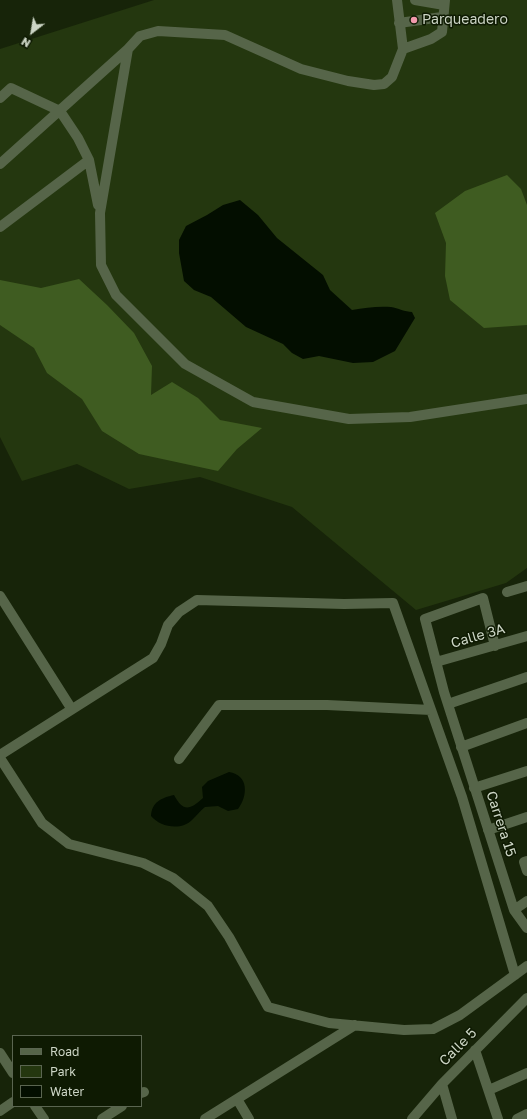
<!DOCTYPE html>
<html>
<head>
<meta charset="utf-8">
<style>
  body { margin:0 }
  #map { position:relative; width:527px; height:1119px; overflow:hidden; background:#172409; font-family:"Golos Text",sans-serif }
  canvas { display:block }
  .legend { position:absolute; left:12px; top:1035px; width:130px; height:72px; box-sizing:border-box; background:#0e1a02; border:1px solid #5a6550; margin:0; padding:5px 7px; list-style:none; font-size:12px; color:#ccd5c5 }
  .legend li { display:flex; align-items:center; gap:8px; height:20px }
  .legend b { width:20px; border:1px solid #5a6550 }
  .north { position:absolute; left:12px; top:12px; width:40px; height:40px; -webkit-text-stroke:3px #0e1a02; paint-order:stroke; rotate:211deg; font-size:11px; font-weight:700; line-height:16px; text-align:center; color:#ccd5c5 }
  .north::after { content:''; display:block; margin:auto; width:14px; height:18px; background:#ccd5c5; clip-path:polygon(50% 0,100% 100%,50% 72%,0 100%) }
</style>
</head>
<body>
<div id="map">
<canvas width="527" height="1119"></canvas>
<ul class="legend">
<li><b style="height:5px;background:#566549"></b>Road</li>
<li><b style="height:11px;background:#24370f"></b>Park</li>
<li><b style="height:11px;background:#030e00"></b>Water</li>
</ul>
<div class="north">N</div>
</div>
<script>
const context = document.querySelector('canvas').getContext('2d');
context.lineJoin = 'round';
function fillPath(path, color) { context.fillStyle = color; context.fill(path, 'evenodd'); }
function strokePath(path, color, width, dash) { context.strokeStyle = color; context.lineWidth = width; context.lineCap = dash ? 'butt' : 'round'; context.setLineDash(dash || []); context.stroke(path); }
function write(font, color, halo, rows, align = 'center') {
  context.font = font + ' "Golos Text",sans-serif'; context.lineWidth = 3; context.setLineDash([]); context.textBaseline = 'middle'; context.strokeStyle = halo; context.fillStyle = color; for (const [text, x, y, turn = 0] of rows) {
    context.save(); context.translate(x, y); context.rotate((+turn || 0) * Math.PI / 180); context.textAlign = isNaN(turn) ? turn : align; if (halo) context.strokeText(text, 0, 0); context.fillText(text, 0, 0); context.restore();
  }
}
const green = new Path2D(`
  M 154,0 L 527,0 L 527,568 L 506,583 L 416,610 L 292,507 L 200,477 L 129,489 L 77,464 L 22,481 L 0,437 L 0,49 Z`);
const forest = new Path2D(`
  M 507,175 L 521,189 L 527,205 L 527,325 L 484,328 L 450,300 L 445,276 L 446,243 L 435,213 L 465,191 Z
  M 79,279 L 107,305 L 134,333 L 152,366 L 151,395 L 172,382 L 198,398 L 220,420 L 262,428 L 237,449 L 218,471 L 139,454 L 102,431 L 82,399 L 47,373 L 34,348 L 0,325 L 0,280 L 41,288 Z`);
const water = new Path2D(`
  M 240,200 L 258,215 L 277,238 L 323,275 L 330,290 L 352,310 C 365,308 377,306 391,307 C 398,308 405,312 412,312 L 415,318 L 395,351 L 373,362 L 353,363 L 319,356 L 303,359 L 292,353 L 283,344 L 246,327 L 211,297 L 194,290 L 184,281 L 179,253 L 179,240 L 186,226 L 207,215 L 223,205 Z
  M 229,772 C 249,775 248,796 238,809 L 228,811 L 218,806 L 205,807 C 200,811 197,815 192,820 C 181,831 160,827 151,816 C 152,802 161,798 174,795 C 183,812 190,810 203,798 L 202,787 L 208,781 Z`);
const minor = new Path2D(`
  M 397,0 L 403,49
  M 415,0 L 444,5
  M 445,0 L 442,32 L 431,39 L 403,49 L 392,77 L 384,84 L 374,85 L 348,81 L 301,69 L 225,35 L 158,31 L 140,36 L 128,49 L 100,213 L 101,265 L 116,295 L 185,364 L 253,402 L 349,419 L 410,417 L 527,399
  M 399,23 L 442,17
  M 0,98 L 11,88 L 60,111 L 78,138 L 89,160 L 98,205
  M 0,164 L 128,49
  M 0,227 L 89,160
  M 507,592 L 527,586
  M 0,596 L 71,708
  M 495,646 L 483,598 L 425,619 L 444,692 L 514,910
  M 436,662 L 527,636
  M 448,704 L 527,677
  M 461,747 L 527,723
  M 0,755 L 153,658 L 161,644 L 168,625 L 179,612 L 197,600 L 344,604 L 393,603 L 462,797 L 515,975
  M 0,758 L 42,823 L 69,844 L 143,863 L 173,878 L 208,906 L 229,937 L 268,1007 L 329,1023 L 404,1030 L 433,1029 L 460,1015 L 527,966
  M 179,759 L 219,705 L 327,705 L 431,710
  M 474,788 L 527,771
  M 488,830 L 527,817
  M 527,861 L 524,862 L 527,871
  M 527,901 L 514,910 L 527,928
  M 475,1050 L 498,1119
  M 0,1053 L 13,1073
  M 442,1084 L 452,1119
  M 489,1090 L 527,1073
  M 141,1093 L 144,1092
  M 237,1099 L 249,1119
  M 35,1106 L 44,1119
  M 0,1111 L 13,1102
  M 102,1119 L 122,1106
  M 205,1119 L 355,1025
  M 412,1119 L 442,1084 L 527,998
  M 517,1119 L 527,1114`);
const markers = [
  [414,20,4,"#f29aad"]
];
const poiNames = [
  ["Parqueadero",422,20]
];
const streetNames = [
  ["Calle 3A",478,636,-16],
  ["Carrera 15",501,824,72],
  ["Calle 5",458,1047,-45]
];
fillPath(green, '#24370f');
fillPath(forest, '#3f5c21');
fillPath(water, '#030e00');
strokePath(minor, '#566549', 10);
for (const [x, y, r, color] of markers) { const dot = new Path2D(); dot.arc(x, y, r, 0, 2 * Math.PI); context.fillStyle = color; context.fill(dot); strokePath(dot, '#0e1a02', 1.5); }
write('14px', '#ccd5c5', '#0e1a02', poiNames, 'left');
write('14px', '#ccd5c5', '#0e1a02', streetNames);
</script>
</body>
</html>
